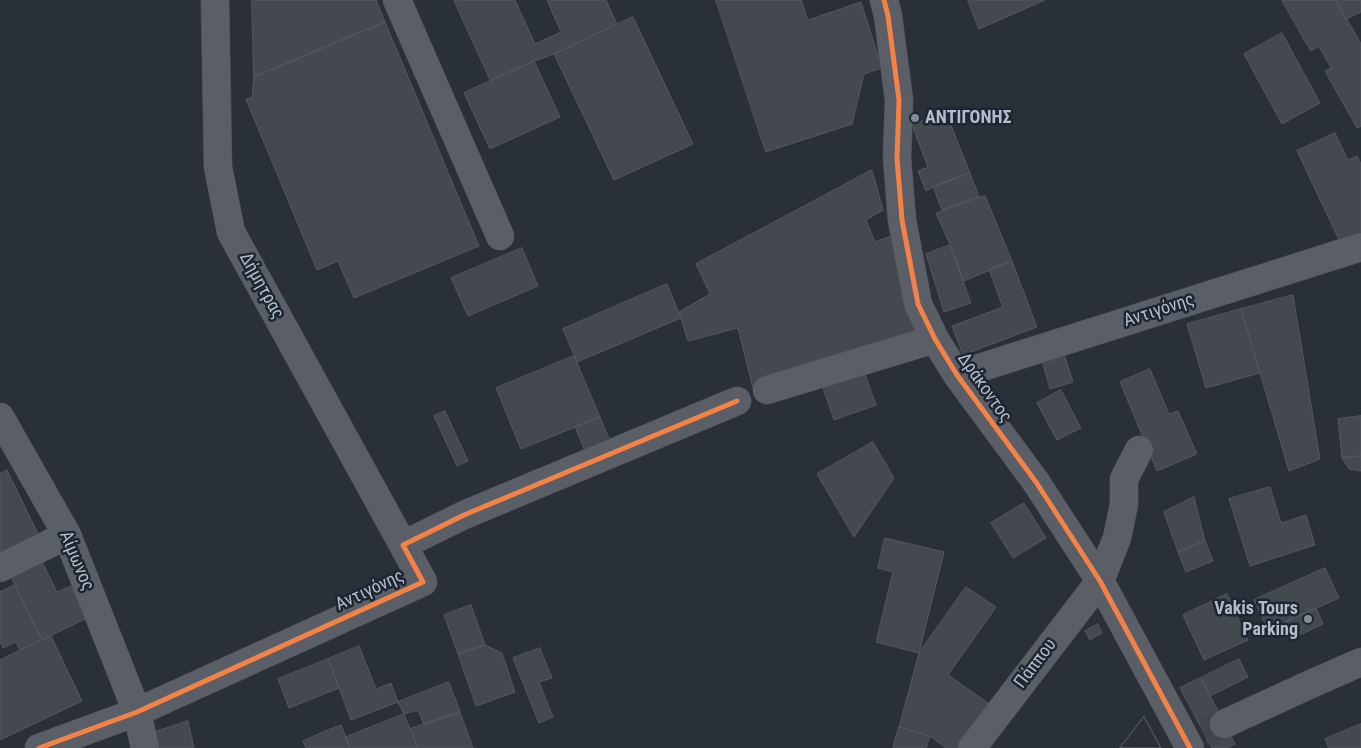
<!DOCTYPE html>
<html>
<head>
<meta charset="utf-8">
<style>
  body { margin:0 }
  canvas { display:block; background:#2a3038 }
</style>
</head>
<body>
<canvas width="1361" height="748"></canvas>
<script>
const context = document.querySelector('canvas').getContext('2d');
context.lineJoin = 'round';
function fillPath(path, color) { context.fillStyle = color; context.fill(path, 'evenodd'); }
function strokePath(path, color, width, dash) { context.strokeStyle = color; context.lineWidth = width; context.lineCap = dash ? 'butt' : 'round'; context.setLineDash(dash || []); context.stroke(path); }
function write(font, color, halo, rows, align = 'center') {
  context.font = font + ' "Roboto Condensed",sans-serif'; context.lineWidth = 5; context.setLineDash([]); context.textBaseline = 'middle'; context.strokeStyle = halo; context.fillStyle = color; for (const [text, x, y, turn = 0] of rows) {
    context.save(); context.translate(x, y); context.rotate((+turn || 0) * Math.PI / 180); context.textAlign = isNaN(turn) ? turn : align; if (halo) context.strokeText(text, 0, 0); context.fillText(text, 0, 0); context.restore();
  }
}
const building = new Path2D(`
  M 252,0 L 376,0 L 385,22 L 254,77 Z
  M 454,0 L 515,0 L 535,44 L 561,32 L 547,0 L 606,0 L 617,24 L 554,54 L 534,61 L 491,81 Z
  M 716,0 L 801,0 L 808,20 L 861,2 L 882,68 L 864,74 L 852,124 L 766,152 Z
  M 968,0 L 1045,0 L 979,29 Z
  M 1282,0 L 1336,0 L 1361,44 L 1361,126 L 1357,128 L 1325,71 L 1331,68 L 1319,46 L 1311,51 Z
  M 1336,0 L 1361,0 L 1361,12 L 1346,19 Z
  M 633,17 L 693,144 L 614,180 L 554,54 Z
  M 385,22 L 479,246 L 354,298 L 338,261 L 317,270 L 246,99 L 252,97 L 254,77 Z
  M 1282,33 L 1320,103 L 1282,124 L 1244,54 Z
  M 534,61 L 560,117 L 490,149 L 464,93 Z
  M 946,113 L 970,173 L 933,187 L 926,191 L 918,171 L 928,167 L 912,125 Z
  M 1335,133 L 1348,160 L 1357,156 L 1361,164 L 1361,237 L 1342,246 L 1297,151 Z
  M 872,170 L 883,210 L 866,220 L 875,242 L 896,234 L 920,338 L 753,388 L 738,328 L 688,341 L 679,312 L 710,294 L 696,264 Z
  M 970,173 L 979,197 L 942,210 L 933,187 Z
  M 985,196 L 1012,261 L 964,281 L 950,245 L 936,213 L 979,197 Z
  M 950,245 L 971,303 L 944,312 L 926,254 Z
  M 522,248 L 538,286 L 468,316 L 451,278 Z
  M 1012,261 L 1037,327 L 963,355 L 952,326 L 1003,307 L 989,270 Z
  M 667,284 L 681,318 L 577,362 L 563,329 Z
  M 1293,295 L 1320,459 L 1289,471 L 1241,309 Z
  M 1241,309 L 1260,373 L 1206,388 L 1187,324 Z
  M 574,356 L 600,417 L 521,449 L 496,388 Z
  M 1065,357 L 1073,382 L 1050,389 L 1043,364 Z
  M 1150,369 L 1169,414 L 1178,411 L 1197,454 L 1157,471 L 1120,382 Z
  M 865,374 L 876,405 L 834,420 L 823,388 Z
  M 1061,390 L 1081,428 L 1057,440 L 1037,403 Z
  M 445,411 L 468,461 L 457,466 L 434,416 Z
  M 1361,416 L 1361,456 L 1342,458 L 1338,419 Z
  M 600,417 L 610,441 L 585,451 L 575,427 Z
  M 873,442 L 894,478 L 854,537 L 817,474 Z
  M 1361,456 L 1361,471 L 1349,469 L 1342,458 Z
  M 7,470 L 41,540 L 0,559 L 0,474 Z
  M 1270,487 L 1281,523 L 1306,515 L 1315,545 L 1250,566 L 1229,499 Z
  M 1194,497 L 1205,541 L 1178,552 L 1164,512 Z
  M 1024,503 L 1046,538 L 1013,558 L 991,523 Z
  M 885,538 L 944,552 L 919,653 L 876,642 L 893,572 L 878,568 Z
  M 1205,541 L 1213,561 L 1186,572 L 1178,552 Z
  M 41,560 L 57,592 L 71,586 L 87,618 L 42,640 L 10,575 Z
  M 1325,568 L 1339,598 L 1268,630 L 1254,600 Z
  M 15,585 L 42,640 L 20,650 L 16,642 L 3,648 L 0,641 L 0,592 Z
  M 966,587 L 996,607 L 948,675 L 991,705 L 961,748 L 946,748 L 930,736 L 899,727 L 919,653 Z
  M 1227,594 L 1248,640 L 1204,660 L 1183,615 Z
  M 471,605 L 485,645 L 458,654 L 444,615 Z
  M 1316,608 L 1323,624 L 1293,638 L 1286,622 Z
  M 1098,624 L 1102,633 L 1090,640 L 1085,631 Z
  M 51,636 L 82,701 L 0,740 L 0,660 Z
  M 485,645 L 502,653 L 515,692 L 476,706 L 458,654 Z
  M 359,646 L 376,689 L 391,683 L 398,702 L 351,720 L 328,659 Z
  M 540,648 L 552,678 L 539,682 L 553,717 L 539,723 L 513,658 Z
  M 328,659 L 339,688 L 289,708 L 278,679 Z
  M 1239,659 L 1248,677 L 1210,696 L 1201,678 Z
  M 1201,678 L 1235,744 L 1227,748 L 1212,748 L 1180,688 Z
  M 449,682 L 460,712 L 424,725 L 418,710 L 404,714 L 398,702 Z
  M 460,712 L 473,748 L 418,748 L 410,729 Z
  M 404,714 L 418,748 L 350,748 L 346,737 Z
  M 1144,717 L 1161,748 L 1120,748 Z
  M 1144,717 L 1161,748 L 1120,748 Z
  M 188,721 L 194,748 L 153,748 L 149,734 Z
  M 1361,724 L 1361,748 L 1329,748 L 1325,739 Z
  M 341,725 L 350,748 L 306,748 L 303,741 Z
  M 899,727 L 930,736 L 926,748 L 893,748 Z`);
const minorTunnel = new Path2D(`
  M 1203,732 L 1224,724`);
const minor = new Path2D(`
  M 215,0 L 218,167 L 231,232 L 403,545
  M 397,0 L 500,236
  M 884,0 L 888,16 L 899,100 L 897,158 L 902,220 L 918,304 L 935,339 L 957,375 L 1036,482 L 1100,581 L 1190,748
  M 957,375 L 1361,247
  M 767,390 L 935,339
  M 0,417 L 67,535 L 137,712 L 145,748
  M 0,568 L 67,535
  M 1224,724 L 1311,684 L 1361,662
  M 39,748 L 137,712 L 423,582 L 403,545 L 464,515 L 737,401
  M 972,748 L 1100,581 L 1117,538 L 1124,504 L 1124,479 L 1139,450`);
const cycleway = new Path2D(`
  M 884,0 L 888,16 L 899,100 L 897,158 L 902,220 L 918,304 L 935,339 L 957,375 L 1036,482 L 1100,581 L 1190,748
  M 39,748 L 137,712 L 423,582 L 403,545 L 464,515 L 737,401`);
const markers = [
  [915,118,5,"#848b96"],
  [1308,619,5,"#848b96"]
];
const poiNames = [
  ["ΑΝΤΙΓΟΝΗΣ",925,118],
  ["Vakis Tours",1298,609,"right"],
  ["Parking",1298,630,"right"]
];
const streetNames = [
  ["Δήμητρας",261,286,61],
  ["Αντιγόνης",1159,311,-18],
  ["Δράκοντος",984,388,55],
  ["Αίμωνος",76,561,67],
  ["Αντιγόνης",370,591,-25],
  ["Πάππου",1036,664,-53]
];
fillPath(building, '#444950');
strokePath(building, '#52575f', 1);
strokePath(minorTunnel, '#3f454e', 28, [28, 14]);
strokePath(minor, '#484c53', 29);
strokePath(minor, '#5a5e66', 28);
strokePath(cycleway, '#f48246', 5);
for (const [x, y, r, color] of markers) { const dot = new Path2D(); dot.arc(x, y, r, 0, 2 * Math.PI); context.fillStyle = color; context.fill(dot); strokePath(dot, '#1d2633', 2); }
write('bold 18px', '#b4bcc9', '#1d2633', poiNames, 'left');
write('18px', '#b4bcc9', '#1d2633', streetNames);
</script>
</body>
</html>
